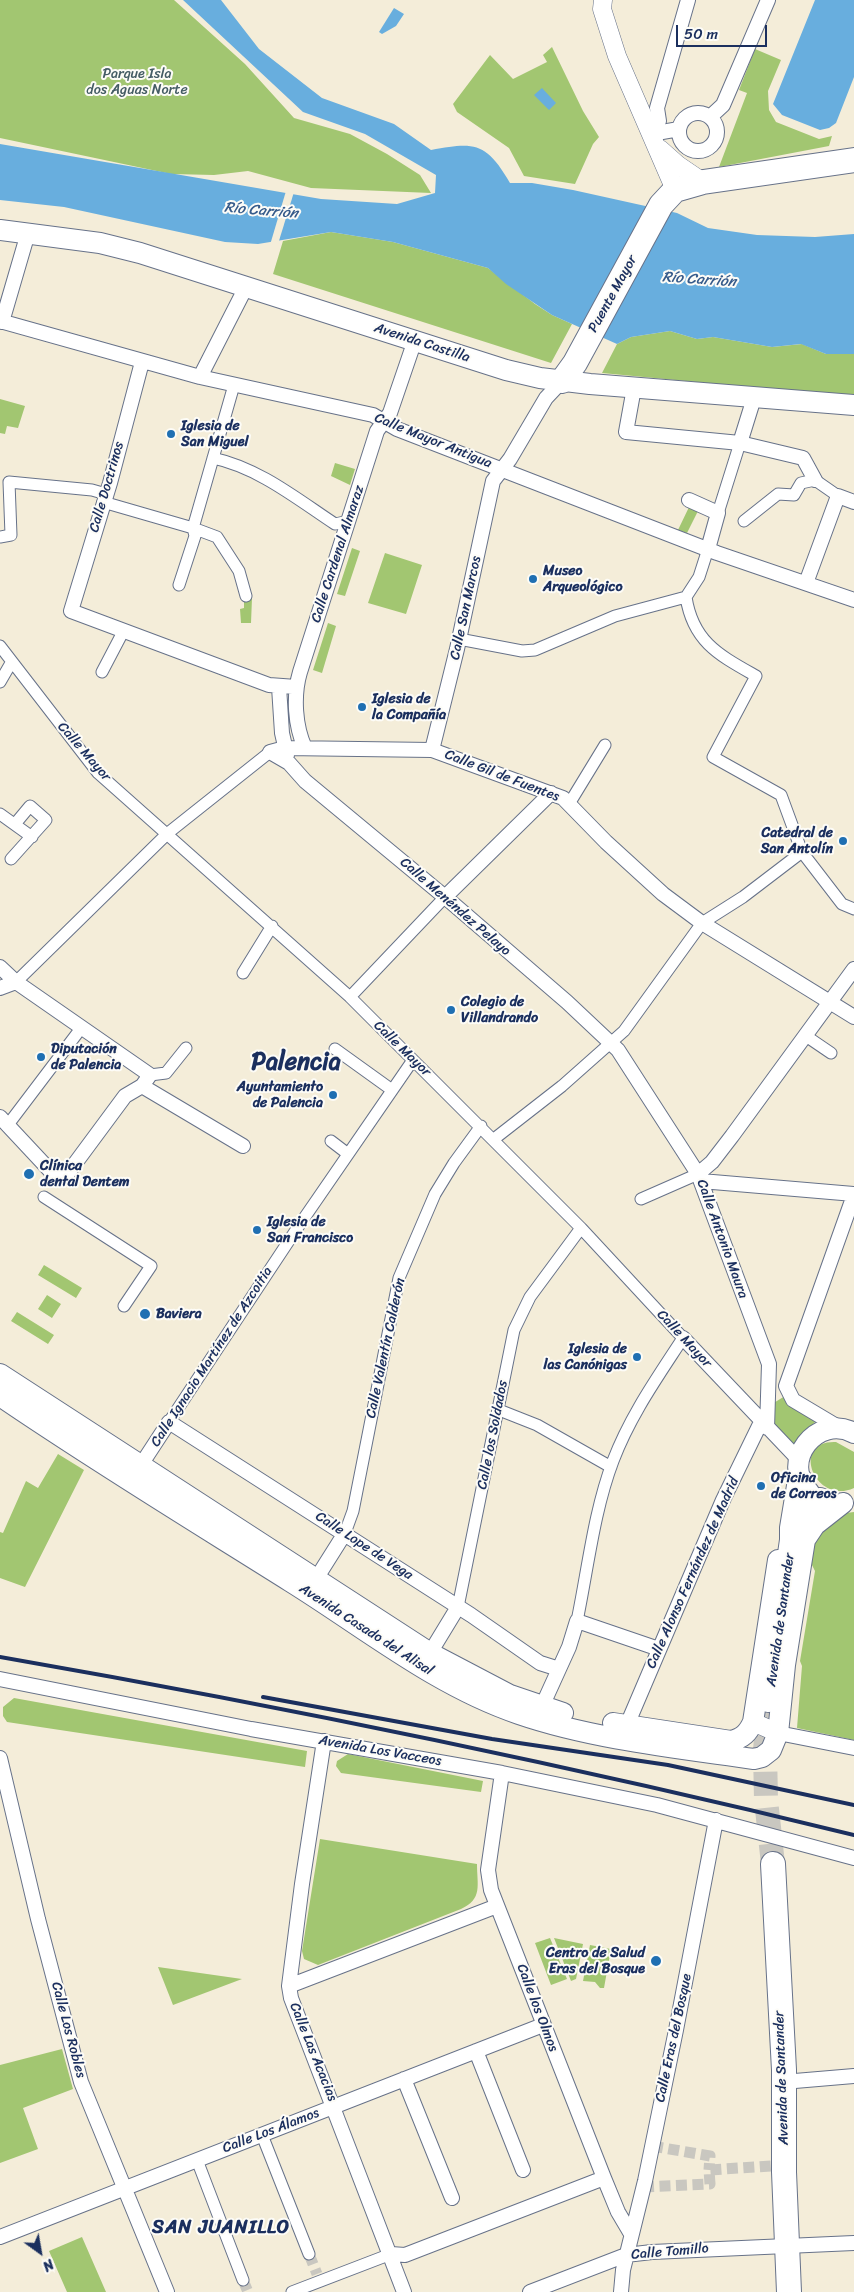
<!DOCTYPE html>
<html>
<head>
<meta charset="utf-8">
<style>
  body { margin:0 }
  #map { position:relative; width:854px; height:2292px; overflow:hidden; background:#f4edd9; font-family:Sriracha,sans-serif }
  canvas { display:block }
  .north { position:absolute; left:15px; top:2227px; width:50px; height:50px; -webkit-text-stroke:4px #fdfcf7; paint-order:stroke; rotate:148deg; font-size:14px; font-weight:700; line-height:20px; text-align:center; color:#1b2f5e }
  .north::after { content:''; display:block; margin:auto; width:18px; height:22px; background:#1b2f5e; clip-path:polygon(50% 0,100% 100%,50% 72%,0 100%) }
  .scale { position:absolute; left:676px; top:25px; width:91px; height:22px; box-sizing:border-box; border:2px solid #1b2f5e; border-top:0; padding-left:6px; font-size:15px; line-height:18px; white-space:nowrap; color:#1b2f5e; -webkit-text-stroke:4px #fdfcf7; paint-order:stroke }
</style>
</head>
<body>
<div id="map">
<canvas width="854" height="2292"></canvas>
<div class="north">N</div>
<div class="scale">50 m</div>
</div>
<script>
const context = document.querySelector('canvas').getContext('2d');
context.lineJoin = 'round';
function fillPath(path, color) { context.fillStyle = color; context.fill(path, 'evenodd'); }
function strokePath(path, color, width, dash) { context.strokeStyle = color; context.lineWidth = width; context.lineCap = dash ? 'butt' : 'round'; context.setLineDash(dash || []); context.stroke(path); }
function write(font, color, halo, rows, align = 'center') {
  context.font = font + ' Sriracha,sans-serif'; context.lineWidth = 4; context.setLineDash([]); context.textBaseline = 'middle'; context.strokeStyle = halo; context.fillStyle = color; for (const [text, x, y, turn = 0] of rows) {
    context.save(); context.translate(x, y); context.rotate((+turn || 0) * Math.PI / 180); context.textAlign = isNaN(turn) ? turn : align; if (halo) context.strokeText(text, 0, 0); context.fillText(text, 0, 0); context.restore();
  }
}
const green = new Path2D(`
  M 0,0 L 174,0 L 245,64 L 294,118 L 350,134 L 387,154 L 420,175 L 431,193 L 311,188 L 248,171 L 214,175 L 171,174 L 0,138 Z
  M 552,47 L 583,111 L 599,137 L 593,144 L 575,184 L 524,176 L 509,148 L 457,112 L 453,104 L 490,55 L 513,79 L 547,62 L 543,55 Z
  M 755,49 L 781,60 L 768,91 L 769,110 L 776,122 L 819,139 L 832,136 L 829,146 L 719,167 L 747,93 L 739,90 Z
  M 331,232 L 393,242 L 488,268 L 535,304 L 552,315 L 572,324 L 551,363 L 273,274 L 283,241 Z
  M 670,331 L 697,339 L 713,337 L 772,347 L 802,344 L 826,354 L 854,354 L 854,397 L 602,373 L 617,344 L 631,337 Z
  M 0,399 L 25,406 L 18,428 L 7,426 L 5,434 L 0,433 Z
  M 335,463 L 355,469 L 350,485 L 331,476 Z
  M 690,505 L 699,509 L 687,533 L 678,530 Z
  M 352,548 L 360,551 L 345,596 L 337,594 Z
  M 385,553 L 422,565 L 406,614 L 368,603 Z
  M 244,597 L 252,598 L 251,623 L 241,623 L 240,609 L 244,608 Z
  M 328,623 L 336,626 L 322,673 L 313,670 Z
  M 44,1265 L 82,1288 L 76,1298 L 38,1275 Z
  M 47,1295 L 61,1304 L 52,1318 L 38,1309 Z
  M 17,1312 L 54,1335 L 48,1344 L 11,1321 Z
  M 785,1396 L 816,1421 L 797,1441 L 794,1447 C 777,1431 773,1428 772,1404 Z
  M 836,1442 L 854,1452 L 854,1488 C 815,1506 789,1440 836,1442 Z
  M 58,1454 L 84,1470 L 25,1587 L 0,1578 L 0,1532 L 3,1533 L 26,1481 L 38,1488 Z
  M 854,1512 L 854,1740 L 797,1728 L 802,1666 L 800,1661 L 815,1571 L 809,1559 L 811,1539 L 846,1513 Z
  M 14,1698 L 307,1751 L 305,1767 L 7,1722 L 3,1716 L 3,1707 Z
  M 348,1754 L 483,1781 L 481,1792 L 341,1773 L 336,1766 L 337,1761 Z
  M 320,1839 L 477,1864 C 477,1885 483,1899 461,1909 L 318,1965 L 304,1959 L 302,1951 Z
  M 550,1938 L 567,1979 L 551,1985 L 535,1943 Z
  M 554,1938 L 583,1944 L 576,1979 L 571,1981 Z
  M 590,1945 L 611,1949 L 604,1988 L 600,1988 L 595,1982 L 583,1981 Z
  M 158,1967 L 242,1979 L 173,2005 Z
  M 62,2049 L 73,2089 L 23,2108 L 38,2149 L 0,2163 L 0,2065 Z
  M 82,2237 L 106,2292 L 67,2292 L 49,2251 Z`);
const water = new Path2D(`
  M 183,0 L 221,0 L 259,49 L 322,98 L 394,124 L 431,150 C 475,142 486,142 510,183 L 532,183 L 573,190 L 677,213 L 708,228 L 757,235 L 815,237 L 854,234 L 854,354 L 826,354 L 801,344 L 772,347 L 713,337 L 697,339 L 670,331 L 631,337 L 617,344 L 552,315 L 506,284 L 488,268 L 393,242 L 331,232 L 258,244 L 225,242 L 64,207 L 0,200 L 0,144 L 321,199 L 397,204 L 435,193 L 436,175 L 365,134 L 303,112 Z
  M 815,0 L 854,0 L 854,77 L 836,123 L 829,128 L 820,130 L 782,115 L 773,104 Z
  M 394,8 L 404,14 L 396,26 L 382,34 L 379,32 Z
  M 542,88 L 556,103 L 549,110 L 534,95 Z`);
const pier = new Path2D(`
  M 286,191 L 294,192 L 278,244 L 270,245 Z`);
const pedestrianTunnel = new Path2D(`
  M 652,2146 L 710,2156 L 709,2170
  M 643,2187 L 710,2184 L 709,2170 L 785,2165
  M 309,2254 L 317,2274
  M 243,2280 L 248,2292`);
const trunkTunnel = new Path2D(`
  M 769,1700 L 765,1751 L 766,1800 L 773,1864`);
const pedestrian = new Path2D(`
  M 213,458 C 259,468 297,499 335,524 L 349,521
  M 103,502 L 193,528 L 234,385
  M 718,513 L 740,443
  M 744,521 L 778,494 L 794,495 L 801,483 L 815,480 L 838,496
  M 193,528 L 217,537 L 239,571 L 246,596
  M 0,537 L 11,535 L 9,482 L 92,490 L 106,494
  M 708,549 L 699,577 L 686,597 C 693,642 719,655 756,676 L 713,757 L 781,795 L 802,852 L 842,904 L 854,909
  M 179,585 L 195,536 L 193,528
  M 459,639 L 522,651 L 535,650 L 615,616 L 686,597
  M 0,646 L 98,773 L 350,997 L 581,1228 L 683,1338 C 657,1378 630,1416 613,1461 C 594,1511 588,1568 577,1621
  M 102,672 L 124,630
  M 0,682 L 11,663
  M 569,804 L 605,745
  M 0,814 L 32,837
  M 11,859 L 46,820 L 30,806 L 15,824
  M 243,973 L 272,926
  M 16,982 L 168,833 L 270,752
  M 350,997 L 445,897
  M 806,1036 L 831,1053
  M 335,1049 L 392,1090
  M 150,1075 L 166,1073 L 186,1048
  M 7,1126 L 82,1027
  M 494,1139 L 562,1086 L 624,1031 L 702,923 L 743,897 L 802,852
  M 331,1141 L 348,1154
  M 44,1197 L 151,1266 L 124,1306
  M 641,1199 L 698,1174
  M 499,1410 L 537,1425 L 611,1467
  M 169,1422 L 298,1227 L 413,1060
  M 345,1533 L 353,1511 L 399,1278 L 435,1194 L 454,1163 L 481,1126
  M 458,1607 L 514,1330 L 530,1297 L 581,1228
  M 262,2135 L 309,2254
  M 197,2160 L 243,2280
  M 292,2292 L 391,2254`);
const minor = new Path2D(`
  M679 132a19 19 0 1 1 38 0a19 19 0 1 1-38 0Z
  M 710,117 L 723,105 L 768,0
  M 659,121 L 657,108 L 688,0
  M 651,134 L 679,129
  M 0,321 L 200,377 L 373,415 L 397,429 L 717,553 L 854,600
  M 2,322 L 28,233
  M 142,362 L 110,483 L 71,611 L 269,685 L 296,687
  M 200,377 L 247,285
  M 634,388 L 626,432 L 740,443 L 803,458 L 815,480
  M 740,443 L 754,398
  M 689,500 L 718,513 L 708,549
  M 806,583 L 838,496 L 854,502
  M 279,687 L 282,733 L 287,755
  M 305,748 C 295,726 293,696 300,672 L 377,431 L 390,413 L 415,340
  M 432,750 L 457,649 L 493,481 L 510,459 L 546,398 L 562,381
  M 270,752 L 289,763 L 305,781 L 451,902 L 567,1002 L 618,1050 L 698,1174 L 769,1364 L 767,1428
  M 270,752 L 285,748 L 432,750 L 563,798 L 606,842 L 663,894 L 702,923 L 854,1017
  M 445,897 L 551,793
  M 0,967 L 16,982 L 150,1075 L 142,1086 L 125,1096 L 68,1173 L 57,1178 L 0,1117
  M 0,988 L 16,982
  M 142,1086 L 243,1146
  M 698,1174 L 712,1162 L 732,1136 L 854,969
  M 701,1181 L 854,1194
  M 683,1338 L 798,1459
  M 840,1428 L 793,1400 L 786,1386 L 854,1195
  M 137,1471 L 169,1422 L 471,1615 L 540,1663 L 559,1669
  M 316,1579 L 345,1533
  M 430,1653 L 458,1607
  M 0,1679 L 251,1729 L 502,1773 L 657,1805 L 854,1858
  M 539,1713 L 569,1647 L 577,1621 L 659,1649
  M 627,1725 L 723,1500 L 761,1422
  M 778,1733 L 854,1748
  M 324,1741 L 302,1884 L 289,1986 L 291,1998 L 404,2292
  M 0,1758 L 38,1919 L 81,2082 L 167,2292
  M 502,1773 L 488,1870 L 491,1890 L 604,2178 L 618,2212 L 631,2234
  M 289,1986 L 497,1906
  M 476,2051 L 523,2170
  M 404,2079 L 452,2198
  M 783,2082 L 854,2076
  M 0,2237 L 543,2025
  M 391,2254 L 405,2255 L 604,2178
  M 530,2292 L 626,2255 L 652,2252 L 854,2243
  M 621,2292 L 623,2270 L 645,2181 L 676,2030 L 716,1820`);
const tertiary = new Path2D(`
  M 603,0 L 602,9 L 617,56 L 675,190
  M 660,149 L 678,165 L 703,182
  M 753,1722 L 778,1733`);
const secondary = new Path2D(`
  M 0,230 L 100,243 L 140,253 L 506,370 L 540,378 L 590,384 L 854,405
  M 0,1374 L 430,1653 L 510,1695 L 563,1713
  M 0,1396 C 95,1461 194,1521 291,1582 C 365,1628 436,1686 519,1714 C 592,1739 678,1748 754,1759 L 762,1757 L 771,1750 L 778,1733 L 785,1665 L 805,1540 L 815,1525 L 843,1503
  M 809,1492 C 779,1462 817,1413 854,1433
  M 613,1723 L 731,1741 C 743,1738 748,1733 753,1722 L 778,1560`);
const trunk = new Path2D(`
  M 562,381 L 575,363 L 661,205 L 675,190 L 703,182 L 854,160
  M 795,1534 L 802,1519 L 820,1500
  M 769,1700 L 792,1540 L 792,1528 L 800,1480
  M 773,1864 L 784,2070 L 784,2172 L 789,2292`);
const rail = new Path2D(`
  M 0,1657 C 287,1707 572,1766 854,1835
  M 263,1697 L 492,1739 L 668,1765 L 854,1805`);
const markers = [
  [171,434,5,"#1f6fb2"],
  [533,579,5,"#1f6fb2"],
  [362,707,5,"#1f6fb2"],
  [843,841,5,"#1f6fb2"],
  [451,1010,5,"#1f6fb2"],
  [41,1057,5,"#1f6fb2"],
  [333,1095,5,"#1f6fb2"],
  [29,1174,6,"#1f6fb2"],
  [257,1230,5,"#1f6fb2"],
  [145,1314,6,"#1f6fb2"],
  [637,1357,5,"#1f6fb2"],
  [761,1486,5,"#1f6fb2"],
  [656,1961,6,"#1f6fb2"]
];
const parkNames = [
  ["Parque Isla",137,74],
  ["dos Aguas Norte",137,90]
];
const streetNames = [
  ["Puente Mayor",613,294,-61],
  ["Avenida Castilla",422,343,18],
  ["Calle Mayor Antigua",433,441,22],
  ["Calle Doctrinos",107,487,-74],
  ["Calle Cardenal Almaraz",338,554,-72],
  ["Calle San Marcos",466,608,-78],
  ["Calle Mayor",84,752,49],
  ["Calle Gil de Fuentes",502,776,21],
  ["Calle Menéndez Pelayo",455,907,41],
  ["Calle Mayor",402,1049,44],
  ["Calle Antonio Maura",722,1239,70],
  ["Calle Mayor",684,1339,47],
  ["Calle Valentín Calderón",386,1348,-78],
  ["Calle Ignacio Martínez de Azcoitia",212,1357,-57],
  ["Calle los Soldados",493,1435,-79],
  ["Calle Lope de Vega",364,1546,33],
  ["Calle Alonso Fernández de Madrid",693,1573,-66],
  ["Avenida de Santander",781,1620,-82],
  ["Avenida Casado del Alisal",366,1630,33],
  ["Avenida Los Vacceos",380,1751,10],
  ["Calle los Olmos",537,2008,69],
  ["Calle Los Robles",68,2030,75],
  ["Calle Eras del Bosque",674,2038,-78],
  ["Calle Las Acacias",313,2052,68],
  ["Avenida de Santander",782,2078,-92],
  ["Calle Los Álamos",271,2131,-21],
  ["Calle Tomillo",670,2252,-5]
];
const poiNames = [
  ["Iglesia de",181,426],
  ["San Miguel",181,442],
  ["Museo",543,571],
  ["Arqueológico",543,587],
  ["Iglesia de",372,699],
  ["la Compañía",372,715],
  ["Catedral de",833,833,"right"],
  ["San Antolín",833,849,"right"],
  ["Colegio de",461,1002],
  ["Villandrando",461,1018],
  ["Diputación",51,1049],
  ["de Palencia",51,1065],
  ["Ayuntamiento",323,1087,"right"],
  ["de Palencia",323,1103,"right"],
  ["Clínica",40,1166],
  ["dental Dentem",40,1182],
  ["Iglesia de",267,1222],
  ["San Francisco",267,1238],
  ["Baviera",156,1314],
  ["Iglesia de",627,1349,"right"],
  ["las Canónigas",627,1365,"right"],
  ["Oficina",771,1478],
  ["de Correos",771,1494],
  ["Centro de Salud",645,1953,"right"],
  ["Eras del Bosque",645,1969,"right"]
];
const waterNames = [
  ["Río Carrión",261,211,5],
  ["Río Carrión",699,280,4]
];
const districtNames = [
  ["SAN JUANILLO",221,2228]
];
const townNames = [
  ["Palencia",296,1063]
];
fillPath(green, '#a2c671');
fillPath(water, '#68aede');
fillPath(pier, '#f4edd9');
strokePath(pedestrianTunnel, '#c9c7c0', 11, [11, 5.5]);
strokePath(trunkTunnel, '#c9c7c0', 24, [24, 12]);
strokePath(pedestrian, '#677289', 13);
strokePath(minor, '#677289', 16);
strokePath(tertiary, '#677289', 19);
strokePath(secondary, '#677289', 22);
strokePath(trunk, '#677289', 26);
strokePath(pedestrian, '#fff', 11);
strokePath(minor, '#fff', 14);
strokePath(tertiary, '#fff', 18);
strokePath(secondary, '#fff', 20);
strokePath(trunk, '#fff', 24);
strokePath(rail, '#1b2f5e', 4);
for (const [x, y, r, color] of markers) { const dot = new Path2D(); dot.arc(x, y, r, 0, 2 * Math.PI); context.fillStyle = color; context.fill(dot); strokePath(dot, '#fdfcf7', 2); }
write('14px', '#445c64', '#fdfcf7', parkNames);
write('14px', '#1b2f5e', '#fdfcf7', streetNames);
write('bold 14px', '#1b2f5e', '#fdfcf7', poiNames, 'left');
write('italic 15px', '#365b8b', '#fdfcf7', waterNames);
context.letterSpacing = '1px';
write('bold 19px', '#1b2f5e', '#fdfcf7', districtNames);
context.letterSpacing = '0px';
write('bold 24px', '#1b2f5e', '#fdfcf7', townNames);
</script>
</body>
</html>
